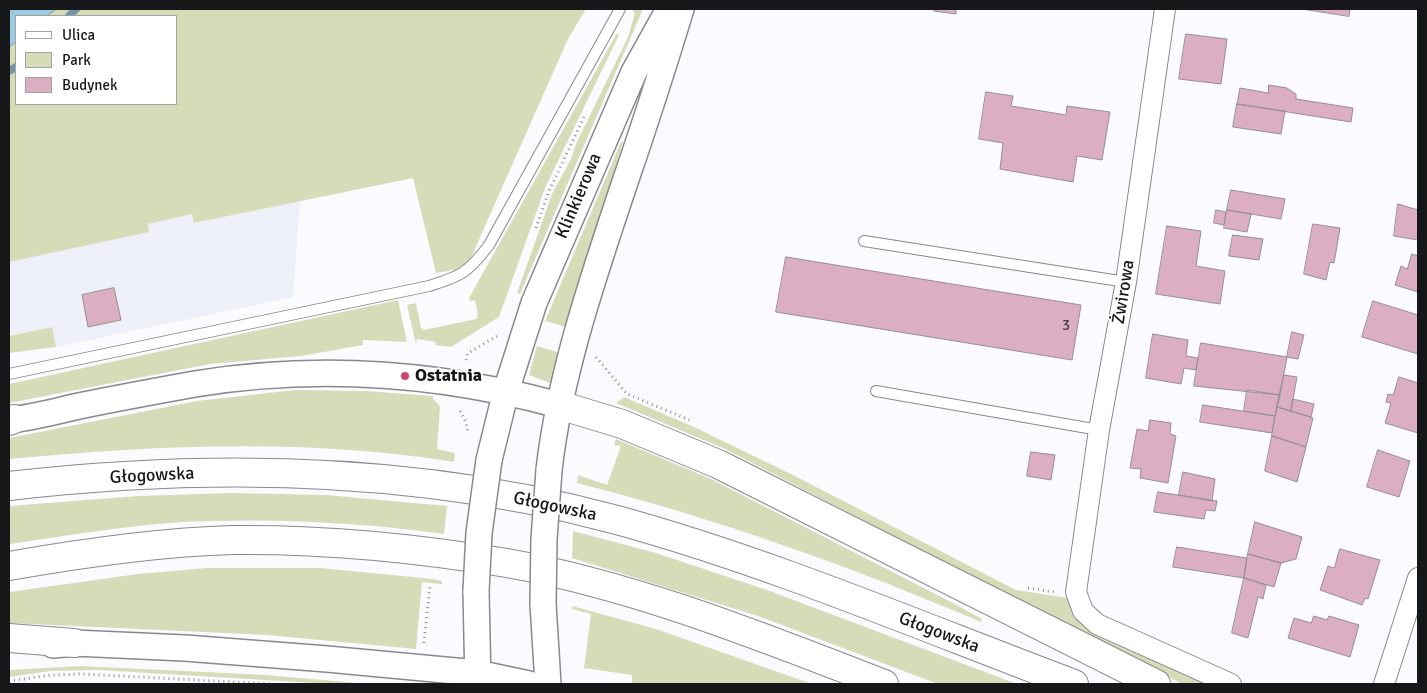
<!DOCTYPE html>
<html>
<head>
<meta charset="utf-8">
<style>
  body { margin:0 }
  #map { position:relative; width:1427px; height:693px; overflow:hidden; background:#fbfbff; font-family:Signika,sans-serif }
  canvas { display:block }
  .frame { position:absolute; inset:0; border:10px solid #161719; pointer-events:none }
  .legend { position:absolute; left:15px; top:15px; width:162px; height:90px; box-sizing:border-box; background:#fff; border:1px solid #a2a2a3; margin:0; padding:6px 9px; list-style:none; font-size:15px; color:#161719 }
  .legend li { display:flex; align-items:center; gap:10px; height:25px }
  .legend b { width:25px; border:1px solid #a2a2a3 }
</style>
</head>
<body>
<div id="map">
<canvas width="1427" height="693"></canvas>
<div class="frame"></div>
<ul class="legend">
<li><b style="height:6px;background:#fff"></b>Ulica</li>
<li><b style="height:14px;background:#d6dcb8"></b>Park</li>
<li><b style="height:14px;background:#dcaec1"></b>Budynek</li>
</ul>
</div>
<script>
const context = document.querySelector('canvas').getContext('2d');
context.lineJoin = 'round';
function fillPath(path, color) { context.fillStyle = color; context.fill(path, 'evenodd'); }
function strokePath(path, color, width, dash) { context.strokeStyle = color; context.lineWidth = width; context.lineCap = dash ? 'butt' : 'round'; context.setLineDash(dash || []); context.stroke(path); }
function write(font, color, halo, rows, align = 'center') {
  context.font = font + ' Signika,sans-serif'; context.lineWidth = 4; context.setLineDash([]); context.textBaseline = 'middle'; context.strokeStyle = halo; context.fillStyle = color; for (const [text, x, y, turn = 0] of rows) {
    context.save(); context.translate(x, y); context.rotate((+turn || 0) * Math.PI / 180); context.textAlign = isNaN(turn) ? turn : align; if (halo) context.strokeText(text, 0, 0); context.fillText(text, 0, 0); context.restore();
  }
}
const built = new Path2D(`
  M 300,200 L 293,297 L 56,347 L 52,327 L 9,336 L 9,262 L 149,232 L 147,224 L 192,214 L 195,223 Z`);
const green = new Path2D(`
  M 9,9 L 586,9 L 568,39 L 470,260 L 459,269 L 436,273 L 413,178 L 194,223 L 192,214 L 148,224 L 149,232 L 9,262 ZM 16,16 L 176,16 L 176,104 L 16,104 Z
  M 631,9 L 643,9 L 520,294 L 517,293 L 552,194 L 571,159 L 576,144 L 628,37 L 635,13 Z
  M 617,33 L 619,35 L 545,188 L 499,317 L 451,347 L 435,345 L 436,342 L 417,339 L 416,344 L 407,305 L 416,303 L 421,328 L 424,330 L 476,319 L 478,315 L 475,300 L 470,301 L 469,298 Z
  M 621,142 L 623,142 L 567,327 L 545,321 Z
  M 398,300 L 407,342 L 363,340 L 363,345 L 301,356 L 210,364 L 9,403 L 9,384 Z
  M 52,327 L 56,347 L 9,353 L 9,336 Z
  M 537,346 L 560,353 L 553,381 L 550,383 L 529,375 Z
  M 295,390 L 366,391 L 433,396 L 433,399 L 440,406 L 437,449 L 455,453 L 454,462 C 307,438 156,445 9,459 L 9,438 L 197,401 Z
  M 624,397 L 694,427 L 791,474 L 1016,590 L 1068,598 L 1213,684 L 1182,684 L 725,449 L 616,403 Z
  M 616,439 L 711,479 L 951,602 L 982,619 L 981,622 C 850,566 715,518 577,483 L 578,475 L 607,485 L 621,446 L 614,445 Z
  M 232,493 L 326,495 L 447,506 L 444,534 C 357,522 270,518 182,522 C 124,526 66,536 9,544 L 9,506 L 138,496 Z
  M 573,531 L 656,553 L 767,590 L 1017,684 L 938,684 L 758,616 L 572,558 Z
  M 207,568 L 320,568 L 433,579 L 442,581 L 442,584 L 422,582 L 416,649 L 267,635 L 9,623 L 9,592 L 138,574 Z
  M 572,606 L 656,629 L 812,684 L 632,684 L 632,675 L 584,668 L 591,614 L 572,609 Z
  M 81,666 L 266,675 L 369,684 L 331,684 L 99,670 L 50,671 L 9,677 L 9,670 Z`);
const water = new Path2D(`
  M 9,9 L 56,9 L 47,16 L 16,16 L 16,42 L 9,47 Z`);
const stream = new Path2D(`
  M 69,16 L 76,9
  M 9,71 L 16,67`);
const building = new Path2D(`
  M 934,9 L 956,9 L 956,14 L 934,11 Z
  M 1302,9 L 1350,9 L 1349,16 Z
  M 1186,34 L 1227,39 L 1221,84 L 1179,79 Z
  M 1269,85 L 1287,88 L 1296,94 L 1296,99 L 1353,108 L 1351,122 L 1237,104 L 1240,88 L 1268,93 Z
  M 986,92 L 1013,96 L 1011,106 L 1066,115 L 1067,106 L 1110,112 L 1102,160 L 1077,156 L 1073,182 L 1000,169 L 1003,143 L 979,139 Z
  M 1237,104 L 1285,111 L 1281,134 L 1233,127 Z
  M 1231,190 L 1285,199 L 1281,219 L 1227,210 Z
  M 1398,204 L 1418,210 L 1418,240 L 1394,236 Z
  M 1216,210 L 1226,212 L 1224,225 L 1214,223 Z
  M 1227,210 L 1251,214 L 1247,232 L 1224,228 Z
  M 1313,224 L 1340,228 L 1334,263 L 1330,262 L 1326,280 L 1304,274 Z
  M 1167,226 L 1201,231 L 1196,266 L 1225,271 L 1220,304 L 1156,294 Z
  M 1233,235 L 1263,239 L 1259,260 L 1229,256 Z
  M 1412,254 L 1418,256 L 1418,292 L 1395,285 L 1401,266 L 1407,269 Z
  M 786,257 L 1081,305 L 1072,360 L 776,312 Z
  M 114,288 L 121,320 L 88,327 L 82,295 Z
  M 1373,301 L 1418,315 L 1418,354 L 1362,337 Z
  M 1292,332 L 1304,335 L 1298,359 L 1287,357 Z
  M 1153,334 L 1188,340 L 1186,356 L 1198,358 L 1196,370 L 1184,368 L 1181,384 L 1146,378 Z
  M 1201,343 L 1287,357 L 1280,395 L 1194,386 Z
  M 1284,375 L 1297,377 L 1291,411 L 1277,407 Z
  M 1399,377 L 1418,383 L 1418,433 L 1385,423 L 1391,403 L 1386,402 L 1388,394 L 1393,395 Z
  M 1247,390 L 1280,395 L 1275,416 L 1244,411 Z
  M 1293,399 L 1314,404 L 1311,417 L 1291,411 Z
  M 1203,405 L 1275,416 L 1272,433 L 1200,422 Z
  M 1277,407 L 1313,418 L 1306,447 L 1272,436 Z
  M 1150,420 L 1171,423 L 1170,434 L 1176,436 L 1168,483 L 1140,478 L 1141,469 L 1130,468 L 1137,429 L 1148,431 Z
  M 1272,436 L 1306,447 L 1297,482 L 1265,471 Z
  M 1378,450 L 1410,461 L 1399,497 L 1367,487 Z
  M 1031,452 L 1055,455 L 1051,480 L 1027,476 Z
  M 1183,472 L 1215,479 L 1212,501 L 1179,495 Z
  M 1158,492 L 1217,501 L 1215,511 L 1206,510 L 1204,519 L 1154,512 Z
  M 1255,522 L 1302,537 L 1296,559 L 1281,563 L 1248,554 Z
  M 1177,547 L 1247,558 L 1244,578 L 1173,567 Z
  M 1340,549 L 1380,560 L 1368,599 L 1365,598 L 1362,605 L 1320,590 L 1328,566 L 1334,568 Z
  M 1248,554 L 1281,563 L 1274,587 L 1244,578 Z
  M 1244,578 L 1266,585 L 1263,599 L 1258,597 L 1248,638 L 1232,633 Z
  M 1314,616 L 1327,620 L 1329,616 L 1359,625 L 1350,657 L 1288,638 L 1294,618 L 1311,623 Z`);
const path = new Path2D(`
  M 536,228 L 549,191 L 584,117
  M 596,357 L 627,394 L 692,421
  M 466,360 L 468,353 L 497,336
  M 460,411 L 466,422 L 468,433
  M 1028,588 L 1054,592
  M 424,643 L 430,585
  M 9,681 L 52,675 L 82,674 L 272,684`);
const service = new Path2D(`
  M 864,241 L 1126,282
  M 9,374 L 429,286 C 461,276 468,273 489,245 L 620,9
  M 876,391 L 1099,430`);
const minor = new Path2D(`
  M 1165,9 L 1126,282 L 1099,430 L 1076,592 L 1083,611 L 1097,624 L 1231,684
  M 1384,684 L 1418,578`);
const tertiary = new Path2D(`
  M 9,420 C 32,418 56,411 79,406 C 118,398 156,391 195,384 C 317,364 440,373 559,405
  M 489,460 L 506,391 L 534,303 L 634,72 L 669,9
  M 549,470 C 560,373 593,278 624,185 C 644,127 663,68 681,9
  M 476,591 L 478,684
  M 543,604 L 548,684
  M 53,645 L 74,643 L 185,648 L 327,659 L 477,673 L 529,684`);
const secondary = new Path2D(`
  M 559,405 L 622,424 L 718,464 L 1156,684
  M 9,421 L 14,419
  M 9,486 C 210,463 421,467 617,520 C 773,563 922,627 1074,684
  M 9,566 C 83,553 158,542 233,540 C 324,539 416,548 507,563 C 636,586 762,637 884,684
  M 9,638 L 74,643`);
const tertiaryBridge = new Path2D(`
  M 476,591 L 479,533 L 489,460
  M 543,604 L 544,539 L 549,470`);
const markers = [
  [405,376,5,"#d34363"]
];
const numberNames = [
  ["3",1066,326]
];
const streetNames = [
  ["Klinkierowa",579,196,-67],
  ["Żwirowa",1124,292,-81],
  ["Głogowska",152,476,-3],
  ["Głogowska",555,507,12],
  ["Głogowska",939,633,21]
];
const poiNames = [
  ["Ostatnia",415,376]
];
fillPath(built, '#edeff9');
fillPath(green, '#d6dcb8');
fillPath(water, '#9acce1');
strokePath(water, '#7296a5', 1);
strokePath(stream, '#7296a5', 8);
fillPath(building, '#dcaec1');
strokePath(building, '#958f91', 1);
strokePath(service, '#88898e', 12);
strokePath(minor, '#88898e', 22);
strokePath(tertiary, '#88898e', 28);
strokePath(secondary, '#88898e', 30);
strokePath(path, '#8f9093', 3, [1, 4]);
strokePath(service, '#fff', 10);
strokePath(minor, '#fff', 20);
strokePath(tertiary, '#fff', 25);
strokePath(secondary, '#fff', 28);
strokePath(tertiaryBridge, '#88898e', 28, []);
strokePath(tertiaryBridge, '#fff', 25);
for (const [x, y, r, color] of markers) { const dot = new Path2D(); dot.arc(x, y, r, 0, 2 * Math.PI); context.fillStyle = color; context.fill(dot); strokePath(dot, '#fff', 2); }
write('15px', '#483d43', null, numberNames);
write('18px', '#161719', '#fff', streetNames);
write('bold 18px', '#161719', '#fff', poiNames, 'left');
</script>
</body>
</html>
